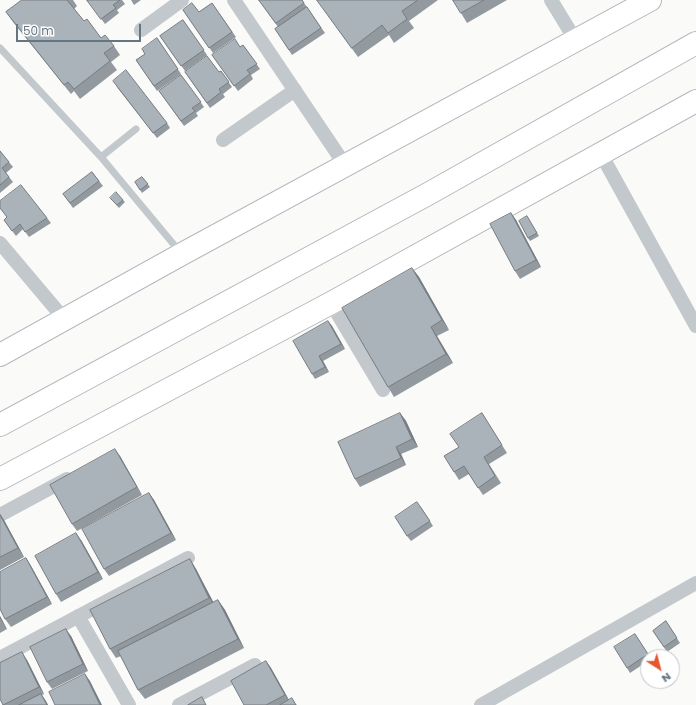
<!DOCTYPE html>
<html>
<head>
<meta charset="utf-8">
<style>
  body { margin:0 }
  #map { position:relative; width:696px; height:705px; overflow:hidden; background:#fafaf8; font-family:Poppins,sans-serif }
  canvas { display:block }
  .north { position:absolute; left:640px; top:649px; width:40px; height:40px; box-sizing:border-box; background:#fff; border:1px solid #c1c8cd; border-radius:50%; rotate:144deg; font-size:11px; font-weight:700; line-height:16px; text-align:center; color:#657683 }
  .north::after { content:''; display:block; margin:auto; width:14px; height:18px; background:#e4572e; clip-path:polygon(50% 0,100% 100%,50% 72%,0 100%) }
  .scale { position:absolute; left:16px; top:24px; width:125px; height:18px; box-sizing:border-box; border:2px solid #657683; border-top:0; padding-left:5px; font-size:12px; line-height:14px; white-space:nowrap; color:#657683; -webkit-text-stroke:3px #fff; paint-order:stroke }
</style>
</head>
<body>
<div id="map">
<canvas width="696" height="705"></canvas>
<div class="north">N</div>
<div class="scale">50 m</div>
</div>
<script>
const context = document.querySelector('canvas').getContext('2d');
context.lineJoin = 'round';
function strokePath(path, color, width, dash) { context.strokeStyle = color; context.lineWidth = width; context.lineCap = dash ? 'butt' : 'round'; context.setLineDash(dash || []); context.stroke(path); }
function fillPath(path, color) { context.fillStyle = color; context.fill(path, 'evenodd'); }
const lane = new Path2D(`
  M 0,48 L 101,157 L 180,252
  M 101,157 L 136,129`);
const street = new Path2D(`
  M 234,0 L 345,165
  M 551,0 L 576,41
  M 141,30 L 182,0
  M 223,140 L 295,90
  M 601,154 L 696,326
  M 0,243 L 65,320
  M 331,303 L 383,390
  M 0,515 L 67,479
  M 78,616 L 129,705
  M 0,658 L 188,558
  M 179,705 L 255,665
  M 481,705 L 696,583`);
const highway = new Path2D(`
  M 0,355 L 182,254 L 650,0
  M 0,425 L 428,194 L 696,43
  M 0,479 L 331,303 L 696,101`);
const wall = new Path2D(`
  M 22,0 L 73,0 L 77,6 L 74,9 L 84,21 L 101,38 L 114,46 L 120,55 L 111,62 L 117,70 L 80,99 L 74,91 L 71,94 L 13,22 L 6,12 Z
  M 87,0 L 122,0 L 125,4 L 117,10 L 119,13 L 105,24 Z
  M 131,0 L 141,0 L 134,5 Z
  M 259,0 L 302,0 L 325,33 L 292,55 L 275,29 L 278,27 Z
  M 317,0 L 438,0 L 409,21 L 414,28 L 394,43 L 389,35 L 358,57 Z
  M 453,0 L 507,0 L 467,23 L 461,13 Z
  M 212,3 L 236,37 L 213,53 L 183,10 L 199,12 Z
  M 183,20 L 207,55 L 185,71 L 160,36 Z
  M 157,38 L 181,74 L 157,91 L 136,60 L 145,54 Z
  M 243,45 L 260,69 L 251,75 L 253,79 L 238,91 L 212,55 L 240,47 Z
  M 221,71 L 232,87 L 223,94 L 225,97 L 210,108 L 185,72 L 219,72 Z
  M 181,75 L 204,107 L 196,113 L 198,116 L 184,126 L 159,91 Z
  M 116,86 L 167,123 L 170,128 L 157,138 Z
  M 0,151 L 13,167 L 6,173 L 13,182 L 0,193 Z
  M 92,172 L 103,186 L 73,208 L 63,194 Z
  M 142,177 L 150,187 L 142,193 L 135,182 Z
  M 112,200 L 123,200 L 125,202 L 119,208 Z
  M 0,208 L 47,218 L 51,223 L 29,237 L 23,229 L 16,236 L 4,220 L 7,217 Z
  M 511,213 L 516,220 L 541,267 L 520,279 L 515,271 Z
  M 527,216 L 539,236 L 530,241 L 528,238 Z
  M 412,268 L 419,277 L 449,330 L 437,336 L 453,363 L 394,397 L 388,387 Z
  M 328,321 L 332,326 L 345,349 L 323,361 L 329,372 L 315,379 L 312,374 Z
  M 400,413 L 406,421 L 418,447 L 401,454 L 406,465 L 360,487 L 355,479 Z
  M 482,413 L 507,453 L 489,464 L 501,483 L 483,495 L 469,474 L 459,480 L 454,472 L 459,447 Z
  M 120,456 L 142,495 L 77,531 L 72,524 Z
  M 149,493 L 154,500 L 176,540 L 109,576 L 104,569 Z
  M 421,507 L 433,526 L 411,541 L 407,536 Z
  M 0,514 L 4,520 L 24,557 L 0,570 Z
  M 81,540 L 103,579 L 61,602 L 56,594 Z
  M 26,558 L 31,566 L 52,604 L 11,627 L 5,619 Z
  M 190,559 L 196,569 L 213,603 L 218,600 L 225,610 L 244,648 L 145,699 L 138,690 L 121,656 L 116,658 L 110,649 Z
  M 0,616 L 7,629 L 0,633 Z
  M 666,621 L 680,643 L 667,652 L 653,631 Z
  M 635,634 L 650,657 L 648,657 L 648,661 L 630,673 L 627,668 Z
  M 71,636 L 88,671 L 52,689 L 47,682 Z
  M 27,660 L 44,694 L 42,695 L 48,705 L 3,705 Z
  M 266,661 L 271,668 L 289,700 L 297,705 L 244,705 Z`);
const shadedWall = new Path2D(`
  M 511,213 L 516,220 L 541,267 L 536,260 Z
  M 412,268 L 419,277 L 449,330 L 442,320 Z
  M 328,321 L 332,326 L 345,349 L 341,344 Z
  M 431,327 L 437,336 L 453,363 L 446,354 Z
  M 319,356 L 323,361 L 329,372 L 325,367 Z
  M 400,413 L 406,421 L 418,447 L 412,439 Z
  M 396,447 L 401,454 L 406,465 L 401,458 Z
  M 115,449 L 120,456 L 142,495 L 137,487 Z
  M 149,493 L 154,500 L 176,540 L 171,533 Z
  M 0,514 L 4,520 L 24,557 L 18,548 L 0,515 Z
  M 76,533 L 81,540 L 103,579 L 98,572 Z
  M 26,558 L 31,566 L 52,604 L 47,597 Z
  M 190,559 L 196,569 L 216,607 L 209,598 Z
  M 218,600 L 225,610 L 244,648 L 238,639 Z
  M 0,616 L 7,629 L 0,618 Z
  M 66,629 L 71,636 L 88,671 L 83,664 Z
  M 22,652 L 27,660 L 44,694 L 39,687 Z
  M 266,661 L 271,668 L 290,702 L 285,695 Z
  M 85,674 L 90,681 L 102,705 L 100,705 Z
  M 41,694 L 46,701 L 48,705 L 47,705 Z`);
const building = new Path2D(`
  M 22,0 L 67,0 L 84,21 L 87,19 L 101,38 L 105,35 L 114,46 L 104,53 L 110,61 L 74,89 L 68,82 L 64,85 L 6,12 Z
  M 87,0 L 120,0 L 113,5 L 116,8 L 101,19 Z
  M 259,0 L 302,0 L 304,3 L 276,23 Z
  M 317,0 L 418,0 L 402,11 L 407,19 L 388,33 L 382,25 L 352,48 Z
  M 453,0 L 484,0 L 461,13 Z
  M 192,3 L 199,12 L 212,3 L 232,32 L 209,48 L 183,10 Z
  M 307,7 L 321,28 L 289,50 L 275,29 Z
  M 183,20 L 204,50 L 181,66 L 160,36 Z
  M 157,38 L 178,69 L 154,86 L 136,60 L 145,54 L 142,49 Z
  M 235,39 L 240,47 L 243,45 L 257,64 L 247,70 L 250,74 L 234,86 L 212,55 Z
  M 207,56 L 219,72 L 221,71 L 229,82 L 219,89 L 221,92 L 207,103 L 185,72 Z
  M 126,70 L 167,123 L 153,133 L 113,81 Z
  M 181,75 L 201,102 L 192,108 L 195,111 L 181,121 L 159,91 Z
  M 0,151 L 9,162 L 2,168 L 9,177 L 0,185 Z
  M 92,172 L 99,181 L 70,203 L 63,194 Z
  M 142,177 L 148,184 L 140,190 L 135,182 Z
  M 21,185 L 47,218 L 25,232 L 20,224 L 12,231 L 4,220 L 7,217 L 0,208 L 0,201 Z
  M 116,192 L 123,200 L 117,205 L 110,198 Z
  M 511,213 L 536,260 L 515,271 L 490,224 Z
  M 527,216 L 537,233 L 528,238 L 519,221 Z
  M 412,268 L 442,320 L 431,327 L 446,354 L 388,387 L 342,308 Z
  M 328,321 L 341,344 L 319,356 L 325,367 L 312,374 L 293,341 Z
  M 400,413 L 412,439 L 396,447 L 401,458 L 355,479 L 338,442 Z
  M 482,413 L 502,445 L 484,457 L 495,476 L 478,488 L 464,466 L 454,472 L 444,456 L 459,447 L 450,434 Z
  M 115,449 L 137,487 L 72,524 L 50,485 Z
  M 149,493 L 171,533 L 104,569 L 82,529 Z
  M 417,502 L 430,521 L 407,536 L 395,517 Z
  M 0,515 L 18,548 L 0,557 Z
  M 76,533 L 98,572 L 56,594 L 35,556 Z
  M 26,558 L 47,597 L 5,619 L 0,609 L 0,572 Z
  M 190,559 L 209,598 L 110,649 L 90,610 Z
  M 218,600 L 238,639 L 138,690 L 118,651 Z
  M 666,621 L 677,638 L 664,647 L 653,631 Z
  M 66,629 L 83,664 L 47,682 L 30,647 Z
  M 635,634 L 648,654 L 627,668 L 614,647 Z
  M 22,652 L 39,687 L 3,705 L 0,699 L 0,663 Z
  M 266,661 L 285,695 L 266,705 L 244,705 L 231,681 Z
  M 85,674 L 100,705 L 55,705 L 49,692 Z
  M 41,694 L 47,705 L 19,705 Z
  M 202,697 L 206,705 L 188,705 Z
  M 292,698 L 296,705 L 280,705 Z`);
strokePath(highway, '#b4b9bd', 24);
strokePath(lane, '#c3c8cc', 7);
strokePath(street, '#c3c8cc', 14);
strokePath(highway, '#fff', 22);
fillPath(wall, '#929a9f');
fillPath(shadedWall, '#777d82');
fillPath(building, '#aab3b9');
strokePath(building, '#777d82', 1);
</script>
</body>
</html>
